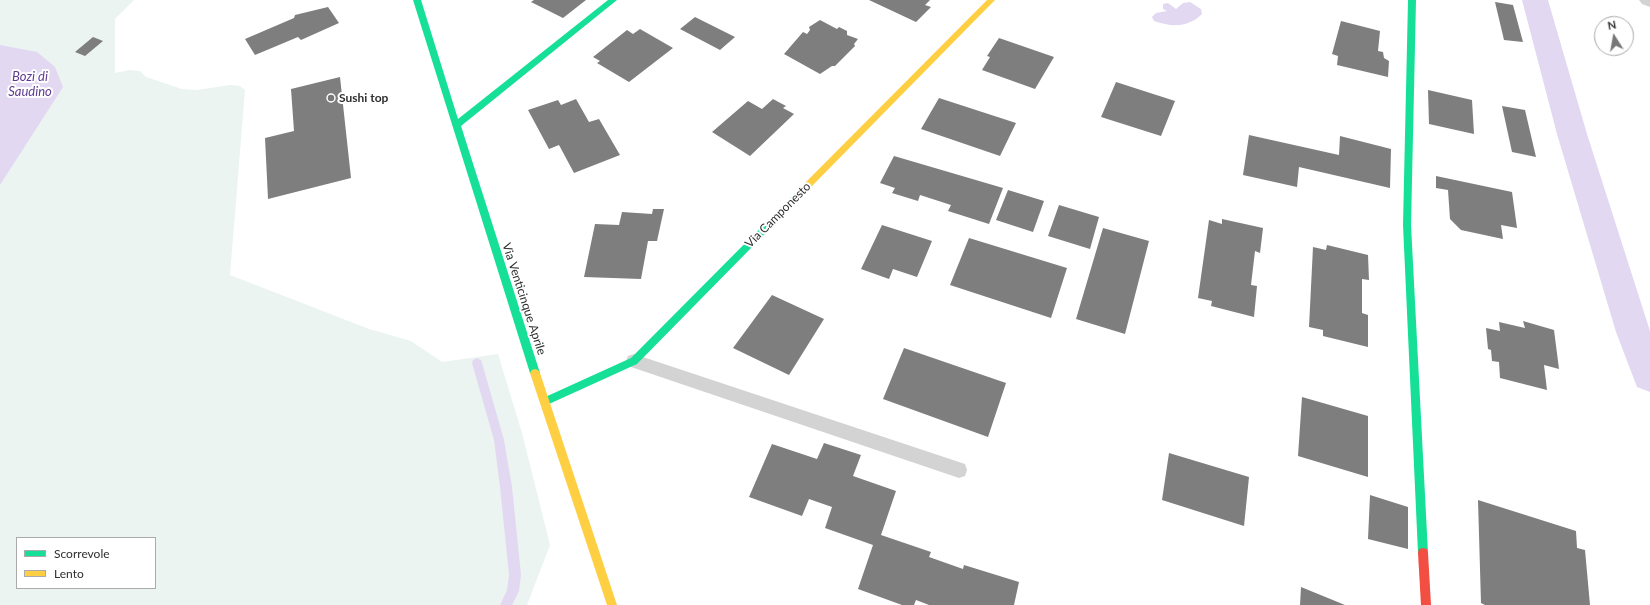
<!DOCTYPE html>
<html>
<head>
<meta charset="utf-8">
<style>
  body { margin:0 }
  #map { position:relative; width:1650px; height:605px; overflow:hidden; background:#fff; font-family:Lato,sans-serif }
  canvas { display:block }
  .legend { position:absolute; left:16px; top:537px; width:140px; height:52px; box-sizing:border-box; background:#fff; border:1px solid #ababab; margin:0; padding:5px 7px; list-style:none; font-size:12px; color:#2e2e2e }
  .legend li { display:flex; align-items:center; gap:8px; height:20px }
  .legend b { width:20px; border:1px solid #ababab }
  .north { position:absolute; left:1594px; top:16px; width:40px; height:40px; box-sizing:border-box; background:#fff; border:1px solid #ababab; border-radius:50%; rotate:349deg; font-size:11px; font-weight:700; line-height:16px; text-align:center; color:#2e2e2e }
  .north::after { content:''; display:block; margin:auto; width:14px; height:18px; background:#777; clip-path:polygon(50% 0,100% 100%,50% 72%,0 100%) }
</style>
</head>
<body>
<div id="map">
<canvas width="1650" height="605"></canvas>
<ul class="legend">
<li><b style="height:5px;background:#16e098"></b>Scorrevole</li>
<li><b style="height:5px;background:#ffcf43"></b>Lento</li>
</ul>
<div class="north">N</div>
</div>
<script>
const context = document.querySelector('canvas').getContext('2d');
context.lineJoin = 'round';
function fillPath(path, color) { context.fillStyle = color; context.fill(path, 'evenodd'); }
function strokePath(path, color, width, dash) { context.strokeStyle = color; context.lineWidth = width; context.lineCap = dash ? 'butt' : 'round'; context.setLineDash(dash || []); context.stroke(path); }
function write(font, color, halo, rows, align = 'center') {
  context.font = font + ' Lato,sans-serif'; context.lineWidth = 4; context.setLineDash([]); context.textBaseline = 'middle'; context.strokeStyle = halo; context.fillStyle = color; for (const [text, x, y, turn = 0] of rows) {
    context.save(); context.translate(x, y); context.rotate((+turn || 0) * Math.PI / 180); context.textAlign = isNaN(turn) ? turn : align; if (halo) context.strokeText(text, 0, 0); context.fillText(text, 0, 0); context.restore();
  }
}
const green = new Path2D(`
  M 0,0 L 134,0 L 115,19 L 115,73 L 129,70 L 140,71 L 146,77 L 182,89 L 197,90 L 230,85 L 240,86 L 245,90 L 230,275 L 369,329 L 411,341 L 442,362 L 498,354 L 522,433 L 550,545 L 527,605 L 0,605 ZM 17,538 L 155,538 L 155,588 L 17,588 Z`);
const water = new Path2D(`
  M 1190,2 L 1201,9 L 1202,14 C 1188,28 1172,27 1154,21 L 1152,17 L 1156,13 L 1167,11 L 1163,9 L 1163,4 L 1168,3 L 1176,9 L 1183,3 Z
  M 0,45 L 37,52 L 55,67 L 63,87 L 0,185 Z`);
const stream = new Path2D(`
  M 477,358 L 481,360 L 482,363 L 504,440 L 512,487 L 521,575 L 519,591 L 512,605 L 500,605 L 507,590 L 509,575 L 500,487 L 494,440 L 472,363 L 473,360 Z`);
const canal = new Path2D(`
  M 1522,0 L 1548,0 L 1587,134 L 1650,331 L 1650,392 L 1637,387 L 1616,332 L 1557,134 Z`);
const building = new Path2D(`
  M 534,0 L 586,0 L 563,18 L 531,2 Z
  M 869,0 L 930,0 L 925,5 L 931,7 L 916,22 Z
  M 1495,2 L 1513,5 L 1523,42 L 1504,40 Z
  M 328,7 L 339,23 L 301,40 L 298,37 L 255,55 L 245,39 L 294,18 L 295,15 Z
  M 695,17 L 735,37 L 720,50 L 680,29 Z
  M 820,20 L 837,29 L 839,27 L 847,31 L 847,35 L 858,39 L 854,44 L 855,46 L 835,66 L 832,66 L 820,74 L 784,54 L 803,32 L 807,34 L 810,30 L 809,27 Z
  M 1341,21 L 1380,31 L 1378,51 L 1383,52 L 1384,58 L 1389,61 L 1388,77 L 1337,65 L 1338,56 L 1332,54 Z
  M 640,29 L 673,48 L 629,82 L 597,63 L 600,61 L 593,57 L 627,30 L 633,34 Z
  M 93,37 L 103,41 L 85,56 L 75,52 Z
  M 999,38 L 1054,57 L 1035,89 L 982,70 L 990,57 L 987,56 Z
  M 340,77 L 351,178 L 268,199 L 265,138 L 294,131 L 291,89 Z
  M 1116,82 L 1175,101 L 1161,136 L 1101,117 Z
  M 1428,90 L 1472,100 L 1474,134 L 1429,124 Z
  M 939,98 L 1016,123 L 1000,156 L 921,129 Z
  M 576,99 L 589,122 L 599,119 L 620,155 L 574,173 L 559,145 L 549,149 L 528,110 L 558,100 L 561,105 Z
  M 773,99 L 786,106 L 783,108 L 794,114 L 750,156 L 712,132 L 748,101 L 762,109 Z
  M 1502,106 L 1525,110 L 1536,157 L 1512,152 Z
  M 1249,135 L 1339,155 L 1340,136 L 1391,149 L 1390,188 L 1299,167 L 1297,187 L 1243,175 Z
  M 894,156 L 1003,188 L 989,224 L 948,211 L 951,205 L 920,195 L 918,201 L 892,193 L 895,188 L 880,183 Z
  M 1436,176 L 1512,192 L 1517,228 L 1501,225 L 1503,239 L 1461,230 L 1450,219 L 1448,190 L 1436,188 Z
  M 1008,190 L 1044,201 L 1033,232 L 996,220 Z
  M 1059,205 L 1099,217 L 1090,249 L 1048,236 Z
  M 653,209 L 664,209 L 657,241 L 648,241 L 641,279 L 584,277 L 595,224 L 619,225 L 622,212 L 652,214 Z
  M 1222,219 L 1263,228 L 1260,253 L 1255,251 L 1251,285 L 1257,286 L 1254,317 L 1211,306 L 1212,301 L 1198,298 L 1209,220 L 1222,224 Z
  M 882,225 L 932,241 L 917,277 L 893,269 L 889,279 L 861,269 Z
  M 1103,228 L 1149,241 L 1125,334 L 1076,319 Z
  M 969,238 L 1067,268 L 1051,318 L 950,285 Z
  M 1327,245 L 1368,255 L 1369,280 L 1362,279 L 1362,313 L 1368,315 L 1368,347 L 1323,336 L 1323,330 L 1309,327 L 1313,247 L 1326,250 Z
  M 772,295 L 824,319 L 789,375 L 733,348 Z
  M 1523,321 L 1554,330 L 1559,369 L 1544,365 L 1547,390 L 1500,378 L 1499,362 L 1492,361 L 1491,350 L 1488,349 L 1486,328 L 1500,331 L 1499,322 L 1525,328 Z
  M 904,348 L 1006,383 L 988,437 L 883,399 Z
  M 1302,397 L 1368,416 L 1368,477 L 1298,456 Z
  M 824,443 L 861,455 L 853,476 L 896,491 L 881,535 L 931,552 L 929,557 L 963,569 L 964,565 L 1019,582 L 1014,605 L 929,605 L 916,600 L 914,605 L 902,605 L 858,589 L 873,545 L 825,528 L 832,507 L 809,499 L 802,516 L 749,497 L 772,444 L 817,459 Z
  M 1169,453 L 1249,477 L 1244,526 L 1162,500 Z
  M 1370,495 L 1408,507 L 1408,549 L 1368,539 Z
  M 1478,500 L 1576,531 L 1577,548 L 1585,550 L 1590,605 L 1485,605 L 1481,603 Z
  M 1301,587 L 1345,605 L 1300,605 Z`);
const lane = new Path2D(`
  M 634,354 L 959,462 L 965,464 L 967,470 L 965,476 L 959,478 L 634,368 L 628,366 L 626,361 L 628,356 Z`);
const street = new Path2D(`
  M 1639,0 L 1650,0 L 1650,7 L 1642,4 Z`);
const fast = new Path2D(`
  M 413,0 L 421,0 L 458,119 L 608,0 L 617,0 L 461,126 L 540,373 L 538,376 L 535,377 L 532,376 L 530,373 Z
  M 1408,0 L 1416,0 L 1411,225 L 1428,553 L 1427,557 L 1423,558 L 1419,557 L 1418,553 L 1403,225 Z
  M 809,181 L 813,184 L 812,186 L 637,364 L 549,404 L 546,405 L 543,404 L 541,401 L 543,398 L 631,358 L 806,182 Z`);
const slow = new Path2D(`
  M 987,0 L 995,0 L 812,186 L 806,186 L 805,184 L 806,182 Z
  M 535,369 L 538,370 L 540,373 L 617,605 L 607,605 L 530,373 L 532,370 Z`);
const jam = new Path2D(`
  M 1423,548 L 1427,549 L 1428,553 L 1431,605 L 1421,605 L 1418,553 L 1419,549 Z`);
const markers = [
  [331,98,4,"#777"]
];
const poiNames = [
  ["Sushi top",339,98]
];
const streetNames = [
  ["Via Camponesto",778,215,-45],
  ["Via Venticinque Aprile",524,299,72]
];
const waterNames = [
  ["Bozi di",30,77],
  ["Saudino",30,92]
];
fillPath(green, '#ebf4f0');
fillPath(water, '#e2d8f2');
fillPath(stream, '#e2d8f2');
fillPath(canal, '#e2d8f2');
fillPath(building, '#7e7e7e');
fillPath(lane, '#d3d3d3');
fillPath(street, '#d3d3d3');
fillPath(fast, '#16e098');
fillPath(slow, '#ffcf43');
fillPath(jam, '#f24e42');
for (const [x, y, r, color] of markers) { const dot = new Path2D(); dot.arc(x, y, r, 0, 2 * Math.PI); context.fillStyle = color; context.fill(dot); strokePath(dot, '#fff', 1.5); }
write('bold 12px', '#2e2e2e', '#fff', poiNames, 'left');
write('12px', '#2e2e2e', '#fff', streetNames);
write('italic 13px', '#5e3b91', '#fff', waterNames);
</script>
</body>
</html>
